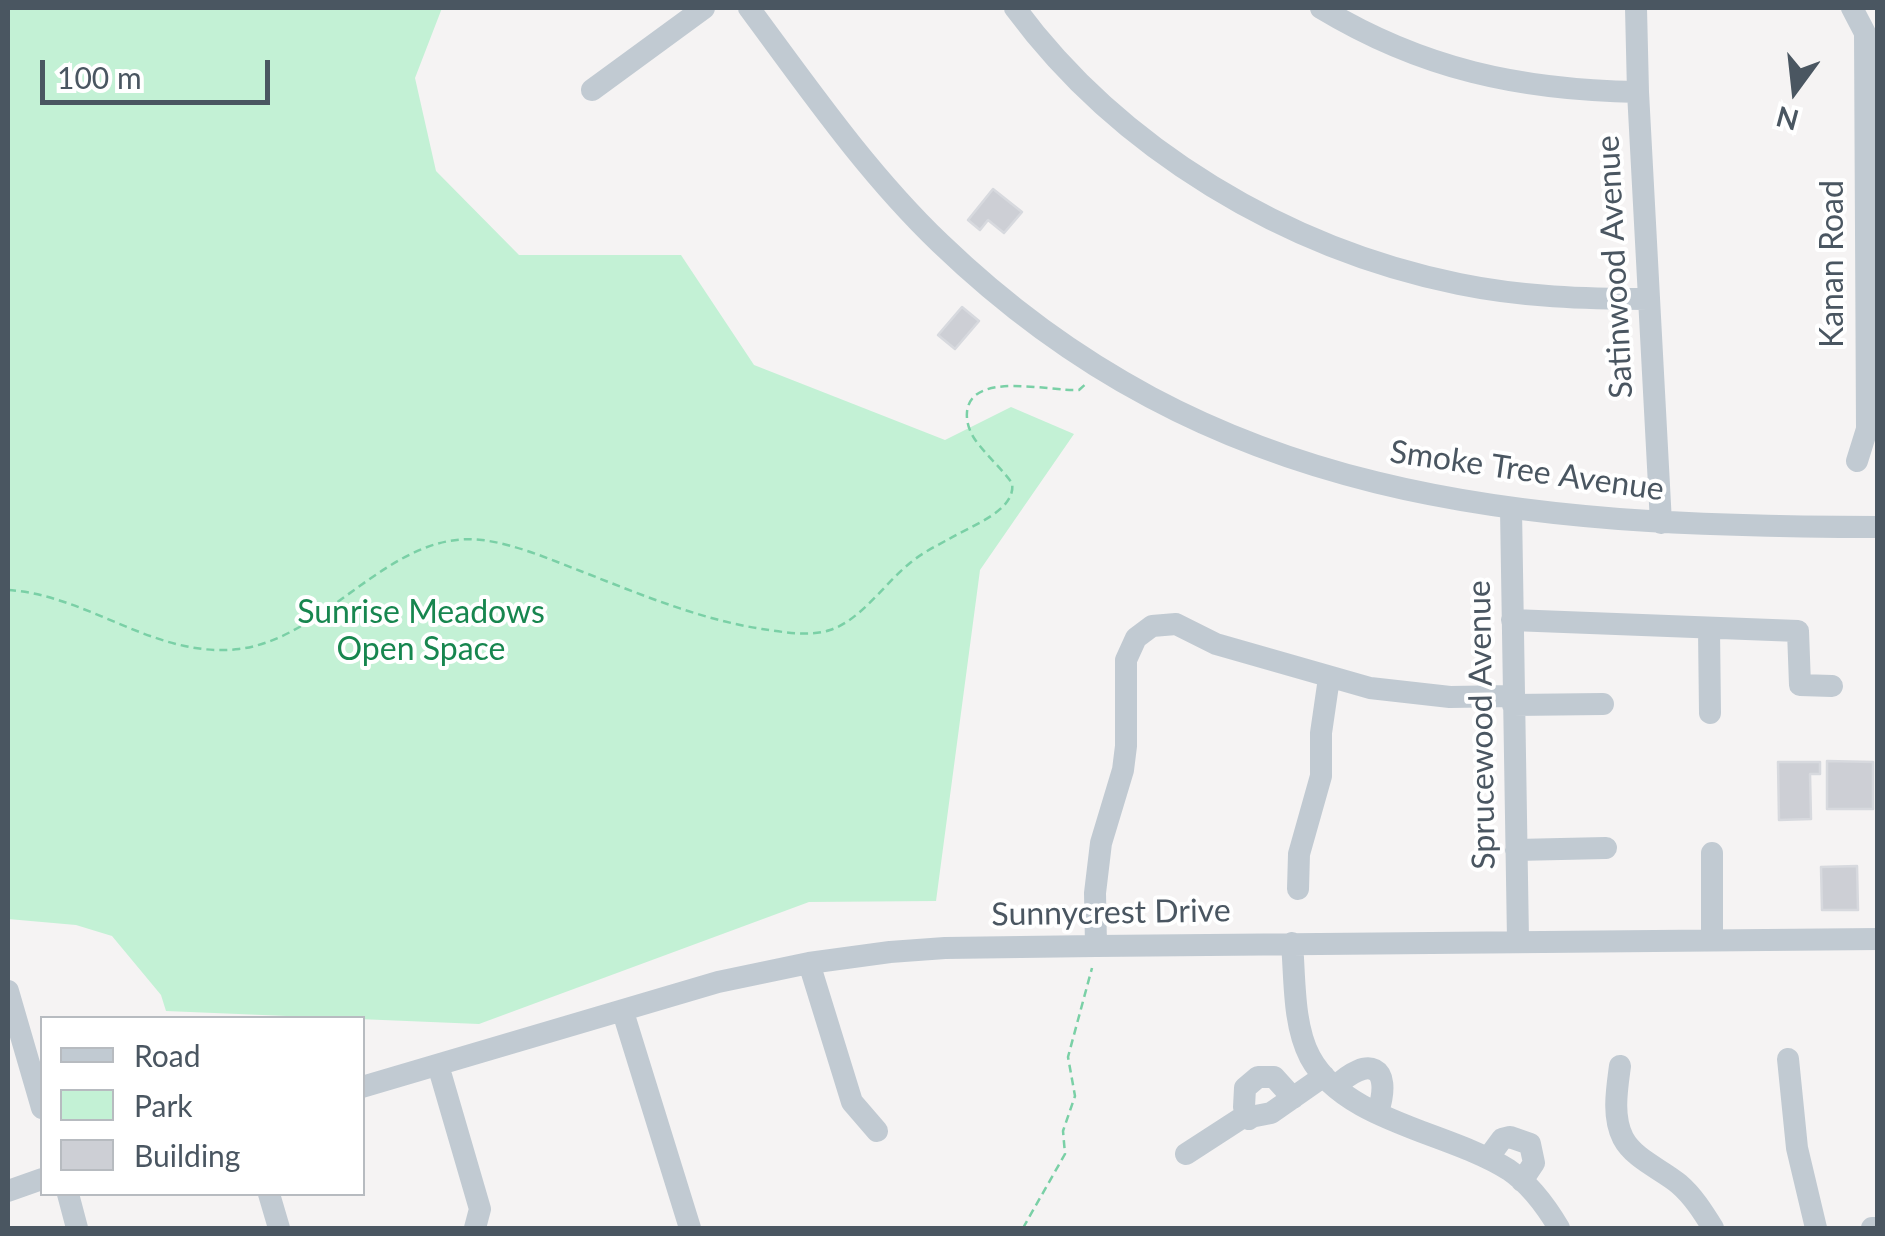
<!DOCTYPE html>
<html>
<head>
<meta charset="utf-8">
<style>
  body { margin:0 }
  #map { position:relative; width:1885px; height:1236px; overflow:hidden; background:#f5f3f3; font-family:Lato,sans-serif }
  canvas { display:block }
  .frame { position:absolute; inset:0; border:10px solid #4a5661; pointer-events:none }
  .legend { position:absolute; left:40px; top:1016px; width:325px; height:180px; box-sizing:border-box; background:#fff; border:2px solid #b7bbc0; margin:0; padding:12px 18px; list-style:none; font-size:30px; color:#4a5661 }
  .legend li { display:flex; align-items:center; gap:20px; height:50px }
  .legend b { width:50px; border:2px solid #b7bbc0 }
  .north { position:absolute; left:1745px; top:40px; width:100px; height:100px; -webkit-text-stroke:8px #fff; paint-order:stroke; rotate:195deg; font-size:28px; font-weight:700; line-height:40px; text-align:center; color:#4a5661 }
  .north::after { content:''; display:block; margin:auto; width:35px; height:45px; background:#4a5661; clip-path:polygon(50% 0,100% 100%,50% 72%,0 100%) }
  .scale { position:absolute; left:40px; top:60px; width:230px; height:45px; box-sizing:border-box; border:5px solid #4a5661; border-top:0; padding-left:12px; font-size:30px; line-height:35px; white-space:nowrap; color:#4a5661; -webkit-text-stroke:8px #fff; paint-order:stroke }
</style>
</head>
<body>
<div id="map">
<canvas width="1885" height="1236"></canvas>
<div class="frame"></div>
<ul class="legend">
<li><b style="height:12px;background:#c1cad2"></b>Road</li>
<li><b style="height:28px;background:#c3f1d5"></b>Park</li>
<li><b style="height:28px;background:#cdcfd5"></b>Building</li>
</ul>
<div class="north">N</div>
<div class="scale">100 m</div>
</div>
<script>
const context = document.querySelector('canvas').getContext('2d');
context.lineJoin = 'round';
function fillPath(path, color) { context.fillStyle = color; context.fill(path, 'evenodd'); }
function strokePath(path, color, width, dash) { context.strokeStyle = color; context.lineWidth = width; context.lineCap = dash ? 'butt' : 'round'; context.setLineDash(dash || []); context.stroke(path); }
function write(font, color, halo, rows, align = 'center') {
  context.font = font + ' Lato,sans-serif'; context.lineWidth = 8; context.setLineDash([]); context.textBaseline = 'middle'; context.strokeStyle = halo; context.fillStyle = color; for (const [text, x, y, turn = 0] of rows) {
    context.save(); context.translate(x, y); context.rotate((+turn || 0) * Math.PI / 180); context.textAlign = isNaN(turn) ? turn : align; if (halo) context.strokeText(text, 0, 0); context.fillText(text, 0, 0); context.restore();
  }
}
const green = new Path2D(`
  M 8,8 L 442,8 L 415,78 L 436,171 L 519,255 L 681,255 L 754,365 L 945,440 L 1011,407 L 1074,434 L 980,570 L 936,901 L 809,902 L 479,1024 L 166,1011 L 161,995 L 112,936 L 76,925 L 8,919 Z`);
const building = new Path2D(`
  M 993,189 L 1022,212 L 1004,233 L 988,220 L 980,230 L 968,220 Z
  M 962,307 L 979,321 L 955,349 L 938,335 Z
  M 1827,761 L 1873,762 L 1873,809 L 1827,809 Z
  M 1778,762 L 1820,762 L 1820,774 L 1810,774 L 1811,819 L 1779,820 Z
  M 1857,866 L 1858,910 L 1822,910 L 1821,867 Z`);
const path = new Path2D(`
  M 8,590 C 89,595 155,659 239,649 C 328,638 390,529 482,540 C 515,544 552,560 583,572 C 642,595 699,619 762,629 C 783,632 809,637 830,630 C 861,620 885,583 910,563 C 922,553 936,546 949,539 C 968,527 1017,511 1012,483 C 1001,468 987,456 976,441 C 970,433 966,422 967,412 C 971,370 1051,392 1079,390 L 1088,382
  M 1023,1228 L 1065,1154 L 1063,1131 L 1075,1096 L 1068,1057 L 1092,968`);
const minor = new Path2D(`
  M 749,8 C 809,89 867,173 940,243 C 1211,504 1521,526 1878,527
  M 1015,8 C 1120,150 1287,249 1459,284 C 1522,297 1585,299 1649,299
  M 1321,8 C 1422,69 1520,90 1638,92
  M 1636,8 L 1638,92 L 1661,523
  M 1852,8 L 1865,33 L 1867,429 L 1857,461
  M 592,90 L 704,8
  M 1511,509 L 1518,940
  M 1512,620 L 1798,631 L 1800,685 L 1832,686
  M 1709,630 L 1710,713
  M 1513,705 L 1603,704
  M 1516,850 L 1606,848
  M 1298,889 L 1299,854 L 1321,776 L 1321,733 L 1329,678
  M 1712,940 L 1712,853
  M 1292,943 C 1295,979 1293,1025 1310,1057 C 1345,1122 1450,1132 1509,1170 C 1531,1185 1546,1206 1559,1228
  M 1096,946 L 1095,893 L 1101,843 L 1123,770 L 1126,746 L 1126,660 L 1136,638 L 1152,626 L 1176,624 L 1216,644 L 1370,688 L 1450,697 L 1513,696
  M 809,963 L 852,1102 L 877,1131
  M 8,991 L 42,1108
  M 623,1012 L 690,1228
  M 1788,1059 L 1797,1148 L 1816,1228
  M 438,1065 L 480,1209 L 475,1228
  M 1620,1066 C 1617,1089 1612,1116 1623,1138 C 1634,1159 1661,1169 1679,1184 C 1693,1196 1703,1212 1713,1228
  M 362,1087 L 718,982 L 809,963 L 890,952 L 945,948 L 1096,946 L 1878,939
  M 1335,1087 C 1368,1055 1393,1065 1378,1112
  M 1249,1119 L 1244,1107 L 1245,1088 L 1258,1077 L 1274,1077 L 1293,1098
  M 1186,1154 L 1240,1119 L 1271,1113 L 1324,1076
  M 1488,1158 L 1502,1139 L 1510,1137 L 1530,1144 L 1534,1163 L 1522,1181
  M 8,1191 L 42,1179
  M 68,1194 L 77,1228
  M 269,1194 L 279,1228
  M 1872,1228 L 1878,1228`);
const streetNames = [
  ["Kanan Road",1833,264,-90],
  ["Satinwood Avenue",1615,267,-93],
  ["Smoke Tree Avenue",1527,471,8],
  ["Sprucewood Avenue",1482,725,-91],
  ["Sunnycrest Drive",1111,913,-1]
];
const parkNames = [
  ["Sunrise Meadows",421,613],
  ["Open Space",421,650]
];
fillPath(green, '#c3f1d5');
fillPath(building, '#cdcfd5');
strokePath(building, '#d7d9de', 2.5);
strokePath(path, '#7ad0a6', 2.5, [8, 5]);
strokePath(minor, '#c1cad2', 22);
write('32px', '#4a5661', '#fff', streetNames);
write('32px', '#17864f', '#fff', parkNames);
</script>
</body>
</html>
